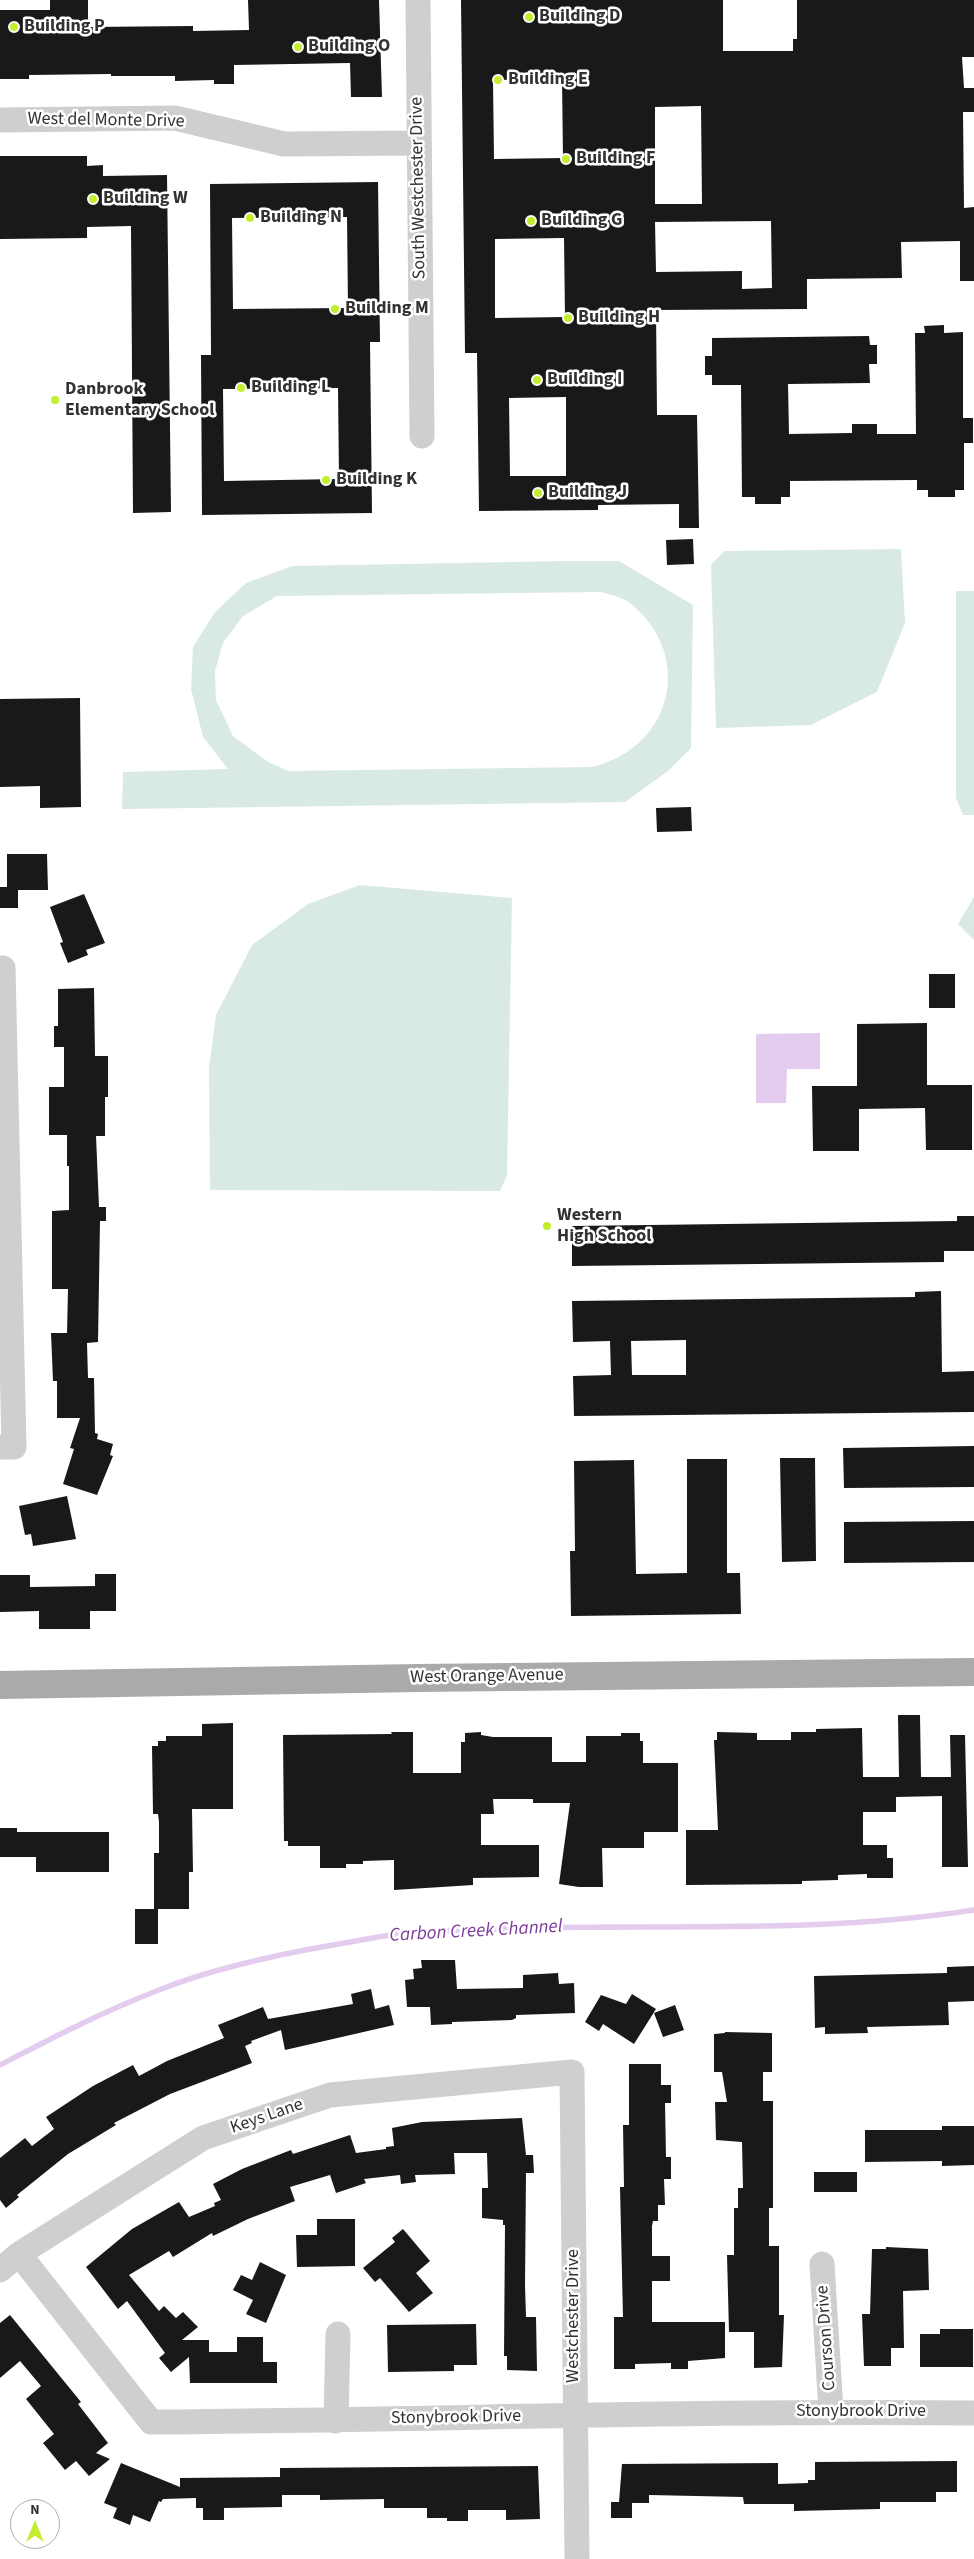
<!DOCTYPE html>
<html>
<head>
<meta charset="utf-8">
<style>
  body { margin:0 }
  #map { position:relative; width:974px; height:2559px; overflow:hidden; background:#fff; font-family:"Source Sans 3",sans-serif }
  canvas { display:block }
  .north { position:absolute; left:10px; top:2499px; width:50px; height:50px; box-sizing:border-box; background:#fff; border:1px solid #adadad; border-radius:50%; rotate:0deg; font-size:14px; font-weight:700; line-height:20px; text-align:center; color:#323232 }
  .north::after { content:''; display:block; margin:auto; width:18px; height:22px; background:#c2ee2f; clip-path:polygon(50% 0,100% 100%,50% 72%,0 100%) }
</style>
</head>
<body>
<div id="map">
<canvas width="974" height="2559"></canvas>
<div class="north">N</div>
</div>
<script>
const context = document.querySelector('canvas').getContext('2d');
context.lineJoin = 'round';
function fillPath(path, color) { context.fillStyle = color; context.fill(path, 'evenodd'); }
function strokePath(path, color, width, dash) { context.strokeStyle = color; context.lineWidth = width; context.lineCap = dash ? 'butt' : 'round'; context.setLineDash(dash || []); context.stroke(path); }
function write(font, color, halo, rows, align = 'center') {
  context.font = font + ' "Source Sans 3",sans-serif'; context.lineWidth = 5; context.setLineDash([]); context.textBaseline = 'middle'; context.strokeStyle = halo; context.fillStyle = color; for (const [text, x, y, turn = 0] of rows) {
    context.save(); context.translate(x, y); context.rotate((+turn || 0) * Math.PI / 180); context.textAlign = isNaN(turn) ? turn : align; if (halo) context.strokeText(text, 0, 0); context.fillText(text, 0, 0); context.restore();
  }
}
const green = new Path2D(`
  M 901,549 L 905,623 L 877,692 L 811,725 L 716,728 L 711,565 L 724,551 Z
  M 568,561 L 619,561 L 693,605 L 691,748 L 668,771 L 625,802 L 122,809 L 123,772 L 228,769 L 203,737 L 191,689 L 193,647 L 215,612 L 246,583 L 292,566 ZM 601,592 C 610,595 623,597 630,603 C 695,655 673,748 592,767 L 289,771 L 268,762 L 233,736 L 216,700 L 215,671 L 223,643 L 243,616 L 277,596 Z
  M 956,591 L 974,591 L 974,815 L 963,815 L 956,798 Z
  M 360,885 L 512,898 L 507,1175 L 500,1191 L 210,1190 L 209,1068 L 216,1015 L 252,945 L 308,904 Z
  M 974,897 L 974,940 L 958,924 Z`);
const water = new Path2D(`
  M 820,1033 L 820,1069 L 787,1069 L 786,1103 L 756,1103 L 756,1034 Z`);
const stream = new Path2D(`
  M 0,2065 C 52,2038 104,2011 159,1990 C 214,1968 275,1955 333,1945 C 353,1942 373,1937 393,1935 C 586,1917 782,1940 974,1910`);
const building = new Path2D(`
  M 50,0 L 88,0 L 88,27 L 193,26 L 193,31 L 249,30 L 248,0 L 379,0 L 382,97 L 351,97 L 350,63 L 234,65 L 234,84 L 214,84 L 214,80 L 175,81 L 175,76 L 111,76 L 111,74 L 29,75 L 29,79 L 0,79 L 0,10 L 50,10 Z
  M 461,0 L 723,0 L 723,51 L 793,51 L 793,39 L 797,39 L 797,0 L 974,0 L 974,57 L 962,57 L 964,88 L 974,88 L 974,112 L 963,112 L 964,208 L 974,207 L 974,281 L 960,281 L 960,241 L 901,242 L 902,278 L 807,279 L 807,309 L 656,310 L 657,415 L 697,415 L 699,528 L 679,528 L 679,504 L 598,505 L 598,510 L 479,511 L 477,353 L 465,353 ZM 562,79 L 563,158 L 494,159 L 493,80 ZM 701,106 L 702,204 L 655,204 L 655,107 ZM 771,221 L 772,288 L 742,289 L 742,271 L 656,272 L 655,222 ZM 564,238 L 565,317 L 495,318 L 495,239 ZM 566,397 L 566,476 L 510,476 L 509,398 Z
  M 0,156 L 87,156 L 87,166 L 103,165 L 103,176 L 167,175 L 171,512 L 133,513 L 131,226 L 87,227 L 87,238 L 0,239 Z
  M 378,182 L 380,342 L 370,342 L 372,513 L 202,515 L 201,355 L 211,355 L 210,184 ZM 347,217 L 348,308 L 233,309 L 232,218 ZM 338,388 L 339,479 L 224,481 L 223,389 Z
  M 944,325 L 944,333 L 963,332 L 963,418 L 973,418 L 973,443 L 964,443 L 964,490 L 955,490 L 955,497 L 928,497 L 928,490 L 917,490 L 917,480 L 790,481 L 790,497 L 781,497 L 781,504 L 755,504 L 755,497 L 742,497 L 741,385 L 712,385 L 712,375 L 705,375 L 705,356 L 712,356 L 712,338 L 869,336 L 870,345 L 877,345 L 877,364 L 869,364 L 870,383 L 788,384 L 789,434 L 852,433 L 852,424 L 877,424 L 877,434 L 916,434 L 915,333 L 925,333 L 924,326 Z
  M 693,539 L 694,564 L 667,565 L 666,540 Z
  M 80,698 L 81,807 L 40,808 L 40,786 L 0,787 L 0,699 Z
  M 691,807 L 692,831 L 657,832 L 656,808 Z
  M 7,854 L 47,854 L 48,890 L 18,890 L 18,908 L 0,908 L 0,887 L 7,887 Z
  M 84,894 L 105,943 L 86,950 L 88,955 L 68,963 L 60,943 L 63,942 L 50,907 Z
  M 929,974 L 955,974 L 955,1008 L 929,1008 Z
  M 94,988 L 95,1056 L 108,1056 L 108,1097 L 105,1097 L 105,1136 L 96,1136 L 99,1207 L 106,1207 L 106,1221 L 100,1221 L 98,1342 L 87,1343 L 88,1378 L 94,1378 L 95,1433 L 98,1434 L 97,1439 L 113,1444 L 110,1455 L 113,1456 L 97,1495 L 63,1484 L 74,1449 L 70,1448 L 80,1418 L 57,1418 L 57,1381 L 53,1381 L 51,1333 L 67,1333 L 68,1289 L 52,1289 L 52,1211 L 69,1210 L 69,1166 L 67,1166 L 67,1135 L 49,1135 L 49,1087 L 64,1087 L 64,1047 L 54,1047 L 54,1026 L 58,1026 L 58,989 Z
  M 927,1023 L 927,1085 L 972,1085 L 972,1150 L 926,1150 L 925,1108 L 859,1109 L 859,1151 L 813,1151 L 812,1086 L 857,1086 L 857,1024 Z
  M 957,1216 L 974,1216 L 974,1251 L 944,1251 L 944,1262 L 572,1266 L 572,1226 L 957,1221 Z
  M 941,1291 L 942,1372 L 974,1371 L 974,1412 L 574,1416 L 573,1376 L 611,1375 L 610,1341 L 573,1342 L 572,1301 L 915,1297 L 915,1292 ZM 686,1340 L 686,1375 L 632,1375 L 631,1341 Z
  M 974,1446 L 974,1487 L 844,1488 L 843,1448 Z
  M 780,1458 L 815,1458 L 816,1561 L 782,1562 Z
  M 687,1459 L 727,1459 L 727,1573 L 740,1573 L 741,1614 L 571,1616 L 570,1551 L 575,1551 L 574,1461 L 634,1460 L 636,1574 L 687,1573 Z
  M 67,1496 L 76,1539 L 33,1546 L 31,1534 L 25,1535 L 19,1506 Z
  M 974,1521 L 974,1562 L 844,1563 L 844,1522 Z
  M 95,1574 L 116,1574 L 116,1611 L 90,1611 L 90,1629 L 39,1629 L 39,1611 L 0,1612 L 0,1575 L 30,1575 L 30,1587 L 95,1586 Z
  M 898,1715 L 920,1715 L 921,1777 L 951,1777 L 950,1735 L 965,1735 L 968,1867 L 942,1867 L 942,1796 L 896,1797 L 896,1812 L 863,1812 L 863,1845 L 887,1845 L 887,1858 L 893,1858 L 893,1878 L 867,1878 L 867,1874 L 838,1875 L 838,1880 L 802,1881 L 802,1884 L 686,1885 L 686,1830 L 718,1830 L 714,1740 L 717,1740 L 717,1732 L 757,1733 L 757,1740 L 791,1740 L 791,1732 L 816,1732 L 816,1729 L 862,1728 L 863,1777 L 899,1777 Z
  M 233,1723 L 233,1809 L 192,1809 L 193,1872 L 189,1872 L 189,1909 L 158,1909 L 158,1944 L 135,1944 L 135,1909 L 154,1909 L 154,1853 L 159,1853 L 159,1822 L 158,1814 L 153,1814 L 152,1746 L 158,1746 L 158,1741 L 166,1741 L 166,1736 L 202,1736 L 202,1724 Z
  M 391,1732 L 413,1732 L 413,1773 L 461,1773 L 461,1742 L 465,1742 L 465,1733 L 481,1732 L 481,1735 L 493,1737 L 552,1737 L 552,1762 L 586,1762 L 586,1736 L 621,1736 L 621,1733 L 640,1733 L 640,1741 L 643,1741 L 643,1763 L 678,1763 L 678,1832 L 644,1832 L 644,1848 L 602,1848 L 603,1887 L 579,1887 L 559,1884 L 570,1803 L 533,1803 L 533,1799 L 493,1799 L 494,1814 L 481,1814 L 481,1845 L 539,1845 L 539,1877 L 473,1878 L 473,1885 L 394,1890 L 394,1860 L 363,1861 L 363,1864 L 346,1864 L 346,1868 L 320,1868 L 320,1846 L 288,1846 L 288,1841 L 284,1841 L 283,1735 L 392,1734 Z
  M 0,1828 L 17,1828 L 17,1832 L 109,1832 L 109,1872 L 36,1872 L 36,1857 L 0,1857 Z
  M 421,1960 L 455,1960 L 457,1989 L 523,1988 L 523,1975 L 558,1973 L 559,1984 L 574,1983 L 575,2013 L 516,2015 L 516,2018 L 512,2020 L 452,2022 L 452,2024 L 431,2025 L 430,2007 L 407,2007 L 405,1980 L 414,1979 L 413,1969 L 422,1968 Z
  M 974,1966 L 974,2001 L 948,2002 L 949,2025 L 867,2027 L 868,2033 L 825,2034 L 825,2027 L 815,2028 L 814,1976 L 947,1973 L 947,1967 Z
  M 371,1989 L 375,2009 L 389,2005 L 394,2025 L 285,2050 L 281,2030 L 251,2041 L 252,2043 L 245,2046 L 252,2063 L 170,2094 L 114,2123 L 116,2125 L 68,2154 L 17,2195 L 19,2197 L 6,2208 L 0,2200 L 0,2158 L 25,2138 L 32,2146 L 54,2129 L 46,2117 L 93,2086 L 133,2065 L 139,2076 L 167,2061 L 224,2038 L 218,2025 L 263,2007 L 268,2019 L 353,2004 L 351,1994 Z
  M 632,1994 L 656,2009 L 634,2044 L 603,2024 L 599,2031 L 585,2022 L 601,1995 L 626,2004 Z
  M 675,2005 L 684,2030 L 663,2037 L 654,2013 Z
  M 725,2032 L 772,2033 L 772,2072 L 763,2072 L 763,2101 L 773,2101 L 773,2208 L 769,2208 L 769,2246 L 779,2246 L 779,2315 L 784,2315 L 782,2367 L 754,2368 L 754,2332 L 729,2332 L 727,2255 L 734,2255 L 734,2208 L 738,2208 L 738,2188 L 743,2188 L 742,2142 L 716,2140 L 715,2102 L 727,2102 L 722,2072 L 714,2072 L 714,2034 L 725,2033 Z
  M 629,2064 L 661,2064 L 661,2085 L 671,2085 L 671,2103 L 665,2103 L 666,2157 L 671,2157 L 671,2179 L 664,2179 L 665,2205 L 658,2205 L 658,2221 L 653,2221 L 652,2226 L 652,2256 L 670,2256 L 670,2281 L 652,2281 L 652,2322 L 725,2322 L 725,2358 L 688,2361 L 688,2369 L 671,2369 L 671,2363 L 635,2364 L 635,2369 L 614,2369 L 614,2317 L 623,2317 L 620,2187 L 624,2187 L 623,2125 L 629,2125 Z
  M 522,2118 L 526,2155 L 533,2155 L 534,2173 L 526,2173 L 525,2286 L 526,2317 L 536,2317 L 537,2371 L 507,2370 L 507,2356 L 504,2356 L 505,2225 L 503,2225 L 503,2220 L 482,2218 L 482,2188 L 488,2188 L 487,2153 L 454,2153 L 455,2174 L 415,2175 L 416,2182 L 401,2184 L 400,2175 L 364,2179 L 366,2183 L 336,2193 L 330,2175 L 290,2187 L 295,2201 L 248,2219 L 213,2236 L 212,2233 L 173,2257 L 169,2251 L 129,2275 L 159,2311 L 164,2306 L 176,2318 L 183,2312 L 198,2327 L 182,2340 L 209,2340 L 209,2352 L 237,2352 L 237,2337 L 263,2337 L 263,2362 L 277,2362 L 277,2383 L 190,2383 L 189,2357 L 171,2372 L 159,2358 L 165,2353 L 127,2301 L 118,2309 L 86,2267 L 132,2229 L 179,2202 L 189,2217 L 215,2206 L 214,2203 L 221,2200 L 213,2184 L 242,2169 L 291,2150 L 293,2154 L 350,2135 L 356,2153 L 386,2149 L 386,2147 L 394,2146 L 392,2128 L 422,2122 Z
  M 942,2126 L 974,2126 L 974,2165 L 942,2166 L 942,2161 L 865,2162 L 865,2130 L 942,2130 Z
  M 814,2172 L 857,2172 L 857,2192 L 814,2192 Z
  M 317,2219 L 355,2219 L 355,2266 L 297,2267 L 296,2235 L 317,2235 Z
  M 403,2229 L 430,2261 L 416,2273 L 433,2293 L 409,2312 L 380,2278 L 375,2282 L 363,2268 L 395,2242 L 392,2238 Z
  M 886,2247 L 928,2249 L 929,2290 L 903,2291 L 904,2348 L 891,2348 L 891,2366 L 864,2366 L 862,2314 L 870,2314 L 872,2249 L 886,2249 Z
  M 260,2262 L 286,2275 L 266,2323 L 246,2314 L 253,2300 L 233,2290 L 241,2275 L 252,2280 Z
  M 10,2315 L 81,2402 L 78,2404 L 108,2443 L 96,2453 L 110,2459 L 89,2476 L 76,2461 L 65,2470 L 43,2443 L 54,2434 L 26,2399 L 41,2386 L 20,2361 L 0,2378 L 0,2323 Z
  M 476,2324 L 477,2365 L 454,2365 L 454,2371 L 388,2372 L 387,2325 Z
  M 940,2329 L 973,2329 L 973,2367 L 920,2367 L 920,2334 L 940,2334 Z
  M 957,2461 L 957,2492 L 936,2492 L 936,2502 L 880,2502 L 880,2509 L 794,2511 L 794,2504 L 744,2504 L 743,2497 L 649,2495 L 649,2503 L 632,2503 L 632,2518 L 611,2518 L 611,2502 L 619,2502 L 622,2464 L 778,2463 L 778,2484 L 808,2483 L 808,2480 L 815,2480 L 815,2462 Z
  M 121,2463 L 180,2487 L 180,2478 L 280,2477 L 280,2468 L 538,2466 L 540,2519 L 506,2520 L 506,2510 L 468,2510 L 468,2521 L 447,2521 L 447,2518 L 427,2518 L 427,2508 L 384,2508 L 384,2499 L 320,2500 L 320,2495 L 282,2495 L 282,2507 L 224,2508 L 224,2520 L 203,2520 L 203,2508 L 196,2508 L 196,2498 L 163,2499 L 161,2502 L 159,2501 L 150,2522 L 133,2515 L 130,2525 L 113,2518 L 117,2508 L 104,2503 Z`);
const minor = new Path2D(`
  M 418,0 L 422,436
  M 0,120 L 175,118 L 284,144 L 419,143
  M 0,968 L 3,968 L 14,1447 L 0,1447
  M 19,2254 L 151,2422 C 426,2420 700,2410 974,2413
  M 822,2264 L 831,2411
  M 0,2270 L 19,2254 L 203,2138 L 330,2095 L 572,2072 L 577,2559
  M 336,2421 L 338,2334`);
const major = new Path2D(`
  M 0,1685 L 418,1678 L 974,1672`);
const markers = [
  [529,17,5,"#c2ee2f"],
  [14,27,5,"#c2ee2f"],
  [298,47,5,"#c2ee2f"],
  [498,80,5,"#c2ee2f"],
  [566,159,5,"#c2ee2f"],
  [93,199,5,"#c2ee2f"],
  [250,218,5,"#c2ee2f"],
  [531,221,5,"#c2ee2f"],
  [335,309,5,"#c2ee2f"],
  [568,318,5,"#c2ee2f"],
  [537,380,5,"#c2ee2f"],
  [241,388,5,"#c2ee2f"],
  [55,400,5,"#c2ee2f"],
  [326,480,5,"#c2ee2f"],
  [538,493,5,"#c2ee2f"],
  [547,1226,5,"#c2ee2f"]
];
const poiNames = [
  ["Building D",539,17],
  ["Building P",24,27],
  ["Building O",308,47],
  ["Building E",508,80],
  ["Building F",576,159],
  ["Building W",103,199],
  ["Building N",260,218],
  ["Building G",541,221],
  ["Building M",345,309],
  ["Building H",578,318],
  ["Building I",547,380],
  ["Building L",251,388],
  ["Danbrook",65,390],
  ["Elementary School",65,411],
  ["Building K",336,480],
  ["Building J",548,493],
  ["Western",557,1216],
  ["High School",557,1237]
];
const streetNames = [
  ["West del Monte Drive",106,121,1],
  ["South Westchester Drive",419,188,-91],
  ["West Orange Avenue",487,1677,-1],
  ["Keys Lane",267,2117,-19],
  ["Westchester Drive",574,2316,-90],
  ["Courson Drive",827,2338,-94],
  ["Stonybrook Drive",861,2412],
  ["Stonybrook Drive",456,2418,-1]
];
const waterNames = [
  ["Carbon Creek Channel",476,1932,-3]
];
fillPath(green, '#d9eae6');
fillPath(water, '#e4ccef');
strokePath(stream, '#e4ccef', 5.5);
fillPath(building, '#191919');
strokePath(minor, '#cfcfcf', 25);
strokePath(major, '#aaa', 28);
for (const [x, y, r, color] of markers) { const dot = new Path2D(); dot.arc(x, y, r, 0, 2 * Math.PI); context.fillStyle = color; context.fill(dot); strokePath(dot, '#fff', 2); }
write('bold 18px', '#323232', '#fff', poiNames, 'left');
write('18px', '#323232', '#fff', streetNames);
write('italic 19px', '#7c3b99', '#fff', waterNames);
</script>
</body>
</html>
